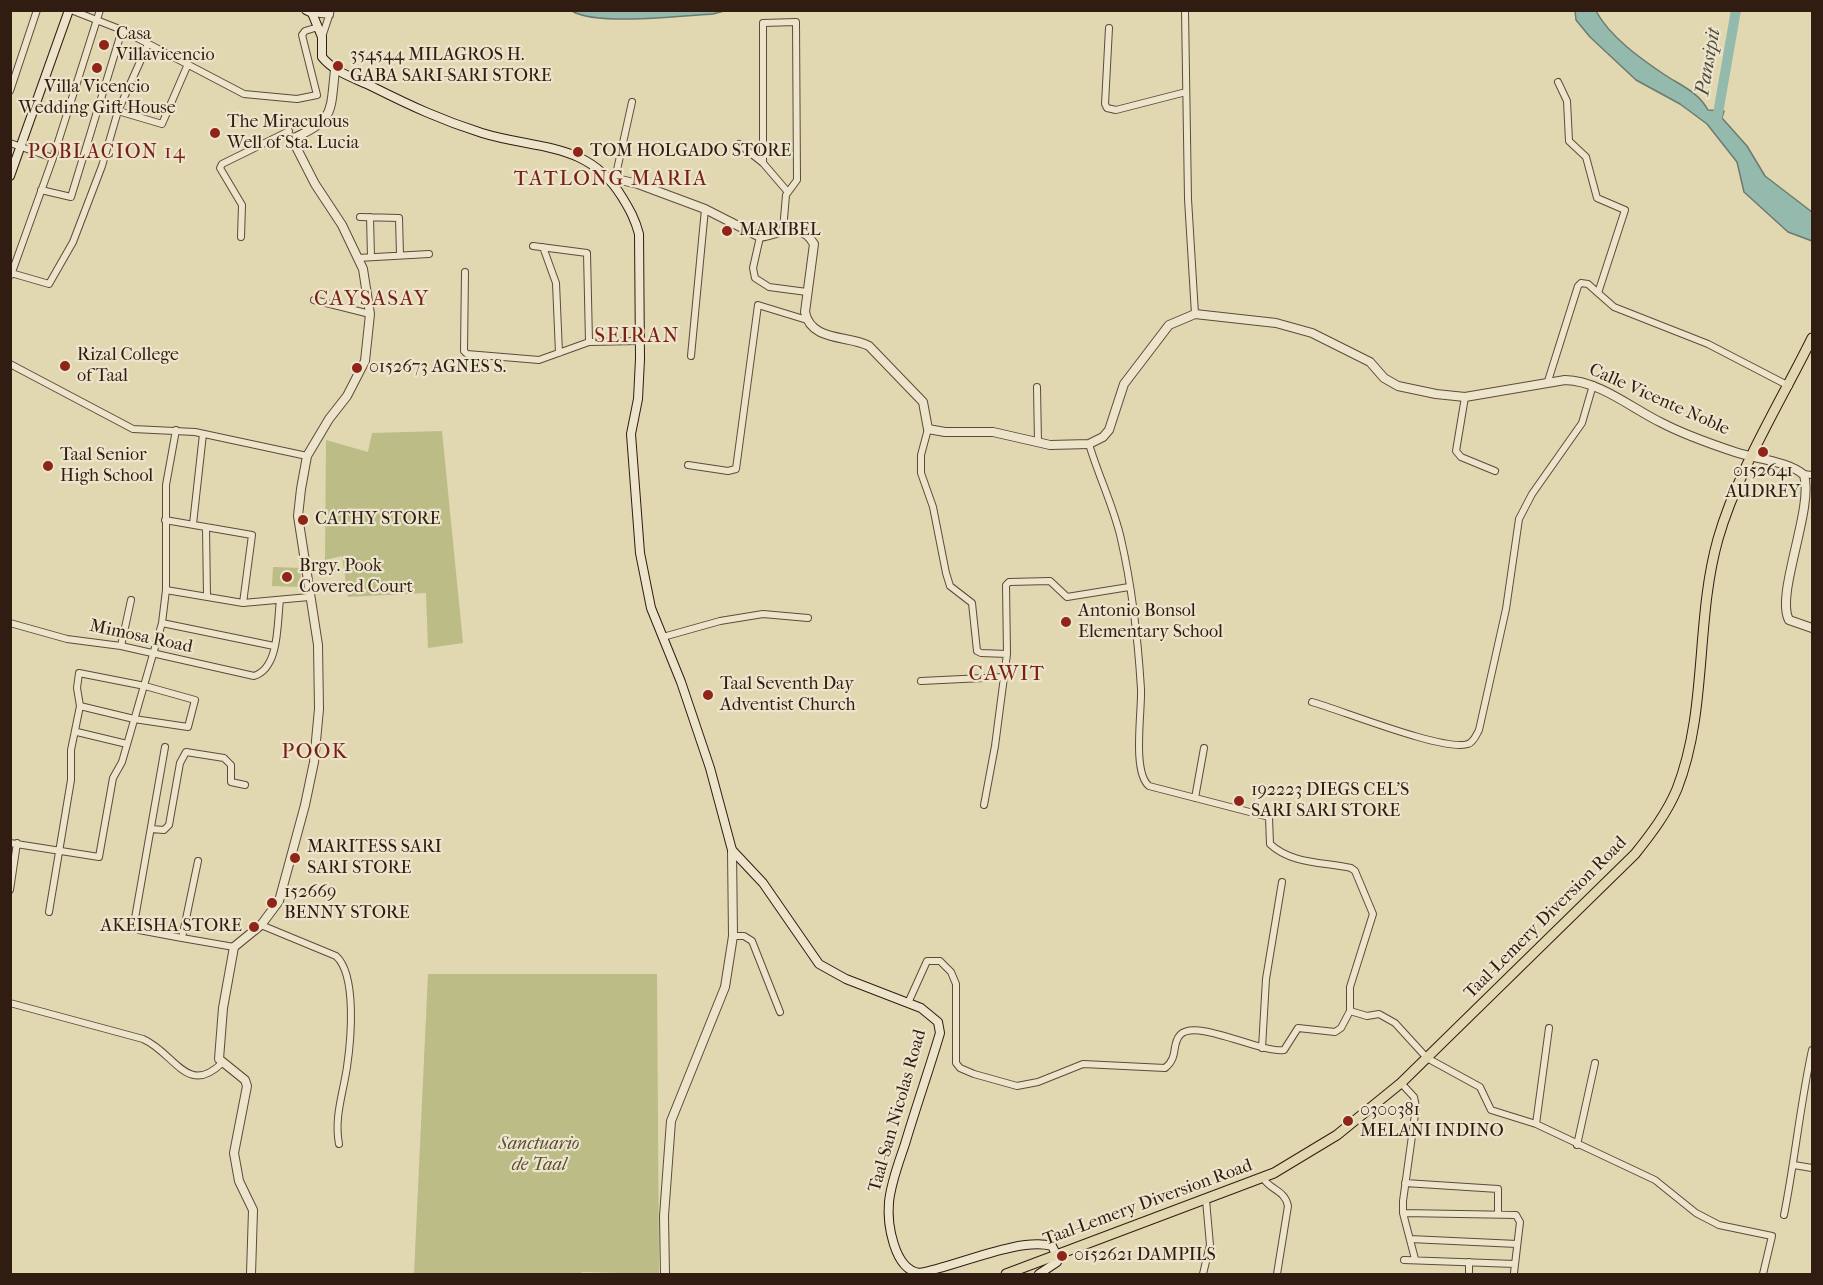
<!DOCTYPE html>
<html>
<head>
<meta charset="utf-8">
<style>
  body { margin:0 }
  #map { position:relative; width:1823px; height:1285px; overflow:hidden; background:#e1d7b1; font-family:"IM FELL French Canon",serif }
  canvas { display:block }
  .frame { position:absolute; inset:0; border:12px solid #311c12; pointer-events:none }
</style>
</head>
<body>
<div id="map">
<canvas width="1823" height="1285"></canvas>
<div class="frame"></div>
</div>
<script>
const context = document.querySelector('canvas').getContext('2d');
context.lineJoin = 'round';
function fillPath(path, color) { context.fillStyle = color; context.fill(path, 'evenodd'); }
function strokePath(path, color, width, dash) { context.strokeStyle = color; context.lineWidth = width; context.lineCap = dash ? 'butt' : 'round'; context.setLineDash(dash || []); context.stroke(path); }
function write(font, color, halo, rows, align = 'center') {
  context.font = font + ' "IM FELL French Canon",serif'; context.lineWidth = 4.5; context.setLineDash([]); context.textBaseline = 'middle'; context.strokeStyle = halo; context.fillStyle = color; for (const [text, x, y, turn = 0] of rows) {
    context.save(); context.translate(x, y); context.rotate((+turn || 0) * Math.PI / 180); context.textAlign = isNaN(turn) ? turn : align; if (halo) context.strokeText(text, 0, 0); context.fillText(text, 0, 0); context.restore();
  }
}
const green = new Path2D(`
  M 442,431 L 463,643 L 428,648 L 426,593 L 348,597 L 342,556 L 325,560 L 326,440 L 368,452 L 372,433 Z
  M 273,567 L 301,568 L 300,587 L 272,586 Z
  M 428,974 L 657,974 L 659,1274 L 582,1272 L 581,1274 L 414,1274 Z`);
const water = new Path2D(`
  M 572,11 L 724,11 L 713,14 C 682,16 596,26 572,11 Z
  M 1575,11 L 1596,11 C 1610,37 1641,59 1665,75 C 1682,86 1698,92 1708,110 L 1724,111 L 1722,118 L 1747,146 L 1765,176 L 1812,212 L 1812,241 L 1788,232 L 1744,192 L 1737,162 L 1707,124 L 1680,104 L 1636,80 L 1590,37 L 1576,20 Z`);
const river = new Path2D(`
  M 1717,119 L 1736,10`);
const minor = new Path2D(`
  M 71,10 L 122,30 L 244,94 L 297,99 L 317,95 L 302,35 L 305,31 L 318,27
  M 1185,10 L 1188,199 L 1195,314
  M 312,13 L 330,15
  M 1109,28 L 1105,104 L 1107,108 L 1116,110 L 1186,92
  M 322,37 L 331,10
  M 1558,82 L 1567,101 L 1569,141 L 1586,157 L 1597,198 L 1625,210 L 1598,293 L 1614,307 L 1708,344 L 1789,386
  M 10,91 L 37,10
  M 118,111 L 162,124 L 188,64
  M 10,143 L 53,158
  M 739,144 L 763,163 L 787,191
  M 763,163 L 763,23 L 796,22 L 797,180 L 786,195 L 783,230
  M 615,179 L 632,102
  M 41,190 L 71,197 L 122,30
  M 360,217 L 399,218 L 400,255
  M 370,217 L 371,257
  M 241,237 L 242,205 L 220,168 L 222,164 L 289,131
  M 760,237 L 753,268 L 755,278 L 769,287 L 807,292
  M 533,246 L 587,253 L 589,342
  M 543,247 L 556,283 L 559,353
  M 358,258 L 429,254
  M 465,272 L 464,351 L 467,354 L 539,360 L 589,342 L 639,341
  M 11,273 L 49,284 L 73,242 L 102,166 L 118,111 L 148,44
  M 11,275 L 53,158 L 100,10
  M 314,300 L 370,314
  M 691,356 L 705,209
  M 10,364 L 133,429 L 195,432 L 307,456
  M 1548,381 L 1578,286 L 1581,283 L 1588,284 L 1598,293
  M 1037,387 L 1038,442
  M 1465,397 L 1456,451 L 1461,457 L 1495,471
  M 928,429 L 921,455 L 921,473 L 933,507 L 946,573 L 950,586 L 972,603 L 977,651 L 981,653 L 1007,654
  M 1089,444 C 1098,475 1114,507 1121,539 C 1132,587 1138,640 1141,689 C 1142,712 1132,772 1149,786 L 1269,817 L 1270,844 C 1291,864 1324,862 1351,868 L 1355,871 L 1373,914 L 1350,987 L 1350,1011 L 1367,1016 L 1379,1014 L 1395,1023 L 1427,1058 L 1480,1087 L 1491,1110 L 1536,1124 L 1655,1180 L 1696,1213 L 1719,1225 L 1772,1236 L 1763,1274
  M 688,465 L 728,471 L 736,469 L 758,305 L 807,320
  M 1803,474 L 1812,475
  M 165,520 L 252,535 L 243,603
  M 193,524 L 203,434
  M 206,527 L 207,596
  M 166,590 L 243,603 L 309,597
  M 10,623 L 67,639 L 121,646 L 254,676 C 280,668 277,622 280,600
  M 162,623 L 274,646
  M 663,637 L 720,621 L 763,614 L 808,618
  M 121,646 L 131,600
  M 921,681 L 1004,677
  M 1312,702 C 1341,710 1444,752 1468,744 C 1474,742 1476,735 1479,730 L 1506,609 L 1519,519 L 1532,494 L 1582,423 L 1593,385
  M 77,732 L 127,744
  M 165,747 L 134,924 L 139,930 L 182,938
  M 1195,798 L 1204,748
  M 984,805 L 995,746 L 1007,654 L 1006,585 L 1009,582 L 1050,581 L 1067,597 L 1129,587
  M 151,829 L 164,830 L 169,825 L 180,763 L 186,752 L 224,758 L 231,765 L 231,782 L 245,785
  M 10,843 L 99,857 L 113,778 L 122,762 L 162,623 L 166,590 L 166,485 L 176,430
  M 198,861 L 182,938 L 234,947
  M 10,890 L 17,843
  M 49,912 L 71,780 L 71,750 L 80,706 L 77,688 L 79,673 L 145,686 L 195,700 L 188,727 L 134,719 L 80,706
  M 261,925 L 336,956 C 357,975 351,1040 347,1067 C 343,1094 334,1117 339,1144
  M 733,936 L 744,936 L 752,941 L 780,1012
  M 10,1003 L 143,1039 C 175,1053 187,1097 222,1063
  M 908,1003 L 927,961 L 940,961 L 951,972 L 956,984 L 956,1063 L 960,1068 L 974,1074 L 1017,1086 L 1038,1082 L 1083,1064 L 1165,1068 C 1179,1057 1171,1045 1180,1035 C 1196,1018 1259,1053 1284,1050 L 1298,1028 L 1335,1032 L 1341,1028 L 1350,1011
  M 1262,1048 L 1266,979 L 1282,882
  M 1401,1083 L 1414,1097 L 1416,1107 L 1403,1201 L 1403,1213 L 1415,1259
  M 1536,1124 L 1549,1028
  M 1577,1145 L 1595,1063
  M 1794,1165 L 1812,1168
  M 1263,1178 C 1270,1190 1285,1190 1288,1206 L 1277,1274
  M 1405,1183 L 1498,1189 L 1498,1214
  M 1403,1213 L 1516,1215 L 1520,1222 L 1514,1273
  M 1784,1215 C 1795,1160 1800,1105 1812,1050
  M 1410,1239 L 1517,1244
  M 1404,1260 L 1515,1264
  M 1469,1272 L 1469,1262
  M 1203,1274 L 1210,1245 L 1206,1200`);
const tertiary = new Path2D(`
  M 608,177 L 638,184 L 705,209 L 760,237 C 780,234 800,220 814,244 L 805,312 C 811,342 848,335 869,346 L 923,402 L 928,429 L 945,432 L 993,432 L 1050,445 L 1089,444 L 1103,437 L 1109,430 L 1124,384 L 1169,325 L 1195,314 L 1276,323 L 1312,333 L 1370,362 L 1384,378 L 1398,386 L 1436,394 L 1465,397 L 1565,380 C 1600,381 1631,408 1662,423 C 1685,435 1711,444 1735,452 C 1756,459 1788,461 1804,475 C 1814,508 1775,595 1789,620 L 1812,628
  M 251,1274 L 253,1210 L 239,1181 L 234,1153 L 247,1086 L 245,1080 L 219,1059 L 223,1008 L 234,947 L 261,925 L 279,901 L 305,805 L 314,762 L 319,709 L 318,645 L 298,516 L 301,489 L 307,456 L 329,419 L 347,396 L 365,361 L 370,314 L 363,269 L 342,225 L 315,184 L 292,139 C 335,119 330,114 335,70
  M 665,1274 L 664,1216 L 671,1121 L 725,987 L 733,936 L 732,850`);
const secondary = new Path2D(`
  M 306,10 L 312,13 L 322,37 L 322,57 C 335,73 355,78 373,87 C 411,106 441,120 482,133 C 537,150 588,141 622,197 C 630,210 635,219 639,234 L 640,359 L 638,399 L 631,434 L 640,553 L 651,608 L 681,682 L 710,768 L 732,850 L 763,883 L 819,964 L 846,979 L 921,1008 L 938,1022 L 940,1033 C 929,1070 916,1107 905,1144 C 899,1162 891,1182 889,1202 C 887,1224 894,1269 919,1273 C 955,1267 1018,1237 1052,1246 L 1058,1258 L 1057,1262 L 1039,1274
  M 10,176 L 69,10`);
const primary = new Path2D(`
  M 1006,1274 L 1274,1173 L 1337,1135 L 1401,1083 L 1635,854 C 1651,834 1667,813 1677,789 C 1708,710 1695,620 1718,539 C 1737,472 1781,401 1812,338`);
const markers = [
  [104,45,6,"#8f2418"],
  [338,66,6,"#8f2418"],
  [97,68,6,"#8f2418"],
  [215,133,6,"#8f2418"],
  [578,152,6,"#8f2418"],
  [727,231,6,"#8f2418"],
  [65,366,6,"#8f2418"],
  [357,368,6,"#8f2418"],
  [1763,452,6,"#8f2418"],
  [48,466,6,"#8f2418"],
  [303,520,6,"#8f2418"],
  [287,577,6,"#8f2418"],
  [1066,622,6,"#8f2418"],
  [708,695,6,"#8f2418"],
  [1239,801,6,"#8f2418"],
  [295,858,6,"#8f2418"],
  [272,903,6,"#8f2418"],
  [254,927,6,"#8f2418"],
  [1348,1121,6,"#8f2418"],
  [1062,1256,6,"#8f2418"]
];
const poiNames = [
  ["Casa",116,35],
  ["Villavicencio",116,56],
  ["354544 MILAGROS H.",350,56],
  ["GABA SARI-SARI STORE",350,77],
  ["Villa Vicencio",97,88,"center"],
  ["Wedding Gift House",97,109,"center"],
  ["The Miraculous",227,123],
  ["Well of Sta. Lucia",227,144],
  ["TOM HOLGADO STORE",590,152],
  ["MARIBEL",739,231],
  ["Rizal College",77,356],
  ["of Taal",77,377],
  ["0152673 AGNES S.",369,368],
  ["Taal Senior",60,456],
  ["High School",60,477],
  ["0152641",1763,472,"center"],
  ["AUDREY",1763,493,"center"],
  ["CATHY STORE",315,520],
  ["Brgy. Pook",299,567],
  ["Covered Court",299,588],
  ["Antonio Bonsol",1078,612],
  ["Elementary School",1078,633],
  ["Taal Seventh Day",720,685],
  ["Adventist Church",720,706],
  ["192223 DIEGS CEL’S",1251,791],
  ["SARI SARI STORE",1251,812],
  ["MARITESS SARI",307,848],
  ["SARI STORE",307,869],
  ["152669",284,893],
  ["BENNY STORE",284,914],
  ["AKEISHA STORE",242,927,"right"],
  ["0300381",1360,1111],
  ["MELANI INDINO",1360,1132],
  ["0152621 DAMPILS",1074,1256]
];
const streetNames = [
  ["Calle Vicente Noble",1659,400,24],
  ["Mimosa Road",141,637,12],
  ["Taal-Lemery Diversion Road",1546,918,-45],
  ["Taal-San Nicolas Road",898,1111,-74],
  ["Taal-Lemery Diversion Road",1148,1203,-20]
];
const parkNames = [
  ["Sanctuario",539,1145],
  ["de Taal",539,1166]
];
const waterNames = [
  ["Pansipit",1709,62,-80]
];
const neighbourhoodNames = [
  ["POBLACION 14",107,153]
];
const quarterNames = [
  ["TATLONG MARIA",611,180],
  ["CAYSASAY",372,300],
  ["SEIRAN",637,337],
  ["CAWIT",1007,675],
  ["POOK",315,753]
];
fillPath(green, '#bbbc86');
fillPath(water, '#94b9ad');
strokePath(water, '#6c7a6f', 1.5);
strokePath(river, '#94b9ad', 10);
strokePath(minor, '#5d4b3a', 8);
strokePath(tertiary, '#5d4b3a', 10);
strokePath(secondary, '#311c12', 10);
strokePath(primary, '#311c12', 11);
strokePath(minor, '#ece5cc', 6);
strokePath(tertiary, '#ece5cc', 8);
strokePath(secondary, '#ece5cc', 8);
strokePath(primary, '#e1d7b1', 9);
for (const [x, y, r, color] of markers) { const dot = new Path2D(); dot.arc(x, y, r, 0, 2 * Math.PI); context.fillStyle = color; context.fill(dot); strokePath(dot, '#ece5cc', 2); }
write('18px', '#311c12', '#ece5cc', poiNames, 'left');
write('18px', '#311c12', '#ece5cc', streetNames);
write('italic 18px', '#5a4c35', '#ece5cc', parkNames);
write('italic 20px', '#4f4b40', '#ece5cc', waterNames);
context.letterSpacing = '1.5px';
write('20px', '#7a1f14', '#ece5cc', neighbourhoodNames);
context.letterSpacing = '0px';
context.letterSpacing = '1.5px';
write('21px', '#7a1f14', '#ece5cc', quarterNames);
context.letterSpacing = '0px';
</script>
</body>
</html>
